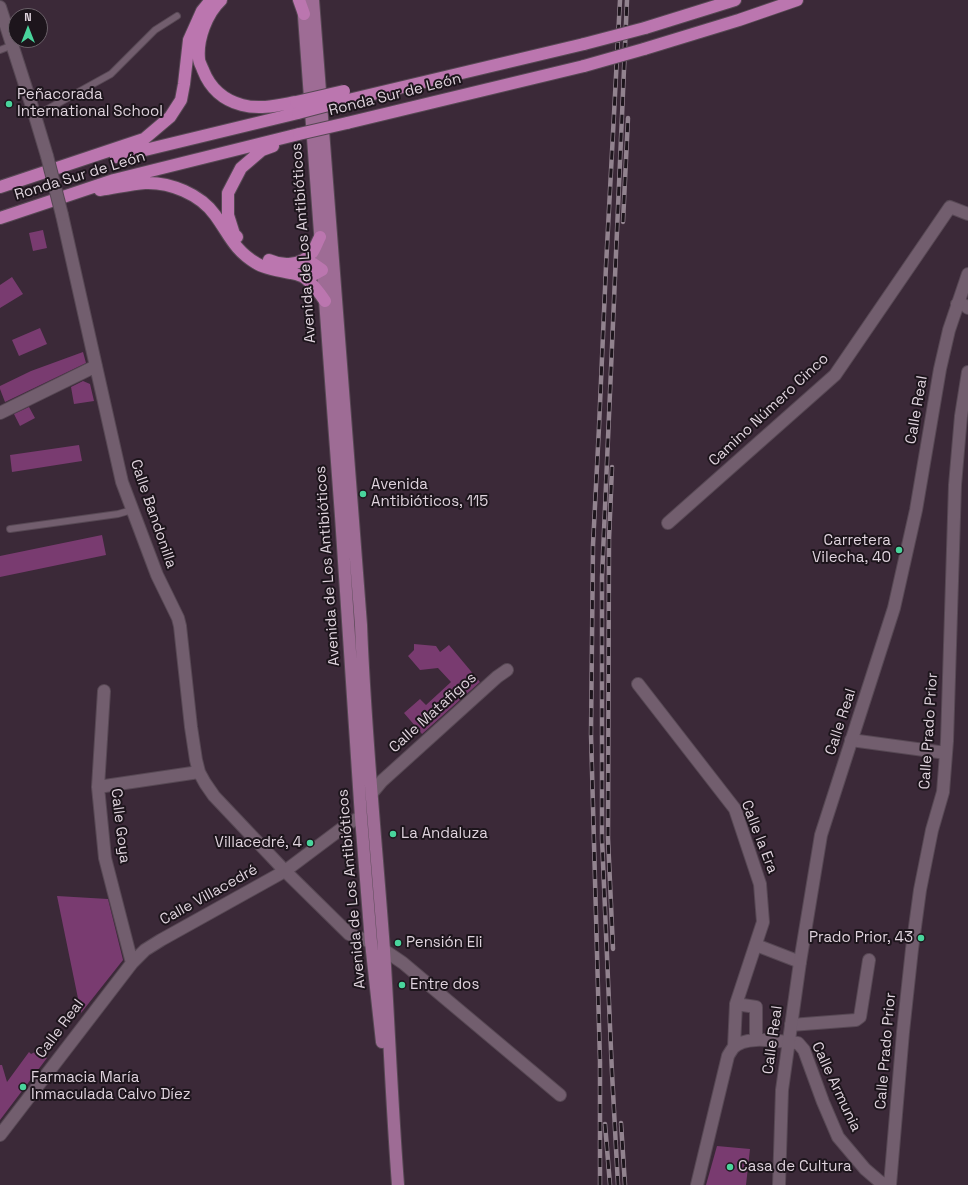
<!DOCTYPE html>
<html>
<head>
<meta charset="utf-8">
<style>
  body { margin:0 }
  #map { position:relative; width:968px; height:1185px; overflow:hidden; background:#3b2938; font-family:"Space Grotesk",sans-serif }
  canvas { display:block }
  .north { position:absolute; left:8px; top:8px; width:40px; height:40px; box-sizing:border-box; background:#1d151c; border:1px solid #6b6169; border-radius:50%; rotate:0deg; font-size:11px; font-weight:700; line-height:16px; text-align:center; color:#dfd3dd }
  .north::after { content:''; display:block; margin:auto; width:14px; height:18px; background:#49d49c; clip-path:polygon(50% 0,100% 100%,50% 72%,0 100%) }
</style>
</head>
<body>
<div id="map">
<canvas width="968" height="1185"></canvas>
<div class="north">N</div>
</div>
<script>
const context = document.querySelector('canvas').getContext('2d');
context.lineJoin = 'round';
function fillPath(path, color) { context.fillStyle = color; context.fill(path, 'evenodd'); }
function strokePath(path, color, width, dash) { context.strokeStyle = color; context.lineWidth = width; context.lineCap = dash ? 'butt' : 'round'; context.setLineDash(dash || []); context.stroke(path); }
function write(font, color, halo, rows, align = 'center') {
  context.font = font + ' "Space Grotesk",sans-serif'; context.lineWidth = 4; context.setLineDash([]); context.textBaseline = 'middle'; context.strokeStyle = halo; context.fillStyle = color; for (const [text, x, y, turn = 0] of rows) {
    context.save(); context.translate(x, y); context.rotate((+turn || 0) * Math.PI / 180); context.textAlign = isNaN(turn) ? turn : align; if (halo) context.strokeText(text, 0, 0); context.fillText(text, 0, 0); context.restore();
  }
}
const building = new Path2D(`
  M 43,230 L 47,248 L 33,251 L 29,233 Z
  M 12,277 L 23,294 L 0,308 L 0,285 Z
  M 40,328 L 47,344 L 19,356 L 12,340 Z
  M 83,352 L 86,363 L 5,402 L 0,389 L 0,386 L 31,371 Z
  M 83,381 L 90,384 L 94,401 L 74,404 L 71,387 Z
  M 29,407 L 35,418 L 20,426 L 14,414 Z
  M 79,445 L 82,461 L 12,472 L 10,455 Z
  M 102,535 L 106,555 L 0,577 L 0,556 Z
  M 414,644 L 436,646 L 440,652 L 449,645 L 480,682 L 422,734 L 404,713 L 420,699 L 426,705 L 451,682 L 438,668 L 420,670 L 408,656 L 414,650 Z
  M 57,896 L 108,899 L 123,960 L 81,1013 Z
  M 37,1051 L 47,1058 L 0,1120 L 0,1065 L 2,1065 L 7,1082 L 29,1052 L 31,1054 Z
  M 717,1146 L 750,1149 L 746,1185 L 706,1185 Z`);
const service = new Path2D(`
  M 0,50 L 13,45
  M 35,116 L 111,74 L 155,30 L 177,16
  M 10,529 L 118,514 L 132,510`);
const minor = new Path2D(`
  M 0,7 L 35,116 L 47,156
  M 62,215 L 122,482 L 157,575 L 178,618 L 180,626 L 191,727 L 196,760 L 199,772 L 205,783 L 214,796 L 285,871 L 349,934 L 371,942
  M 957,304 L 964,305 L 968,308
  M 0,413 L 96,366
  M 668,523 L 835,375 L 950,207 L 968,214
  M 638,684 L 735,809 L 760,884 L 763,922 L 736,1004 L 734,1047
  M 104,691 L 98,787 L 105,858 L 132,963
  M 851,740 L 946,753
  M 98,787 L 199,772
  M 372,793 L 382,781 L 497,677 L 507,670
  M 756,945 L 800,962
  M 384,950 L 403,963 L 560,1095
  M 736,1004 L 756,1007 L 756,1040
  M 791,1025 L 856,1020 L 860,1017 L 869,960
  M 0,1135 L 132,963 L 145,950 L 161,940 L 285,871 L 349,823 L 361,817
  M 697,1185 L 728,1056 C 729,1054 731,1051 733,1048 C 746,1034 780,1042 798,1043 L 804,1050 L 823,1102 L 838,1137 L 865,1169 L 879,1181 L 885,1185
  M 890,1185 L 903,1032 L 912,949 L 920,890 L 932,830 L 943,792 L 947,741 L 955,485 L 961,416 L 968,372`);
const tertiary = new Path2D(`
  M 779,1185 L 782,1090 L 800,962 L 821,835 L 894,608 L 916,510 L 940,369 L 949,330 L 968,274`);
const primary = new Path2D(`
  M 313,0 L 361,625 C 365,733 376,841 384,950 C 389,1028 392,1107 398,1185
  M 303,3 L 341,516 L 361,817 L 371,942 L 382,1042`);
const motorway = new Path2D(`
  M 221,0 C 207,13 197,39 199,59 C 199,62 202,67 203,70 C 210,88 223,100 242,105 C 260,110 279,105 296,102
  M 299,0 L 304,14
  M 645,28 L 735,0
  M 644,49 L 739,20 L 797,0
  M 344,101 L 584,44
  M 347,123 L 584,66
  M 116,157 L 298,113
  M 0,187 L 144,139 L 170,117 L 181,100 L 184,84 L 189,40 L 202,11 L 211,0
  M 100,190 C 115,188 130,184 145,183 C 170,182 200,194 215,215 C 229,234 234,250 256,263 C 265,269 280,271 291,273 C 295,274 301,275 305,278 C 313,284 319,292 325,301
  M 0,218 L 114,180 L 299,134
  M 237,237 L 234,234 L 228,215 L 228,193 L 241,168 L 262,150 L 273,146
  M 269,260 C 282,266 300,266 311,254 C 315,250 317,242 320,237
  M 302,261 L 312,263 L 322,270 L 311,276 L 304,276`);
const rail = new Path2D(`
  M 623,222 L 628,118
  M 612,467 L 609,540 L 608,838 L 613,949
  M 621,1123 L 625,1185
  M 605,1124 L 610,1185
  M 600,1185 L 600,1062 L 591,734 L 593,545 L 599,427 L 606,266 L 620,0
  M 618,1185 L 612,1073 L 602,839 L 602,577 L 627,0`);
const minorBridge = new Path2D(`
  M 47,156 L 62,215`);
const motorwayBridge = new Path2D(`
  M 584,44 L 645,28
  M 584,66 L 644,49
  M 296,102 L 344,91
  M 298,113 L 344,101
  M 299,134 L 347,123`);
const markers = [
  [9,104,4,"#49d49c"],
  [363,494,4,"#49d49c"],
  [899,550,4,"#49d49c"],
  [393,834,4,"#49d49c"],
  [310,843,4,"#49d49c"],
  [921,938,4,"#49d49c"],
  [398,943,4,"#49d49c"],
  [402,985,4,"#49d49c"],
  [23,1087,4,"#49d49c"],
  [730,1167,4,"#49d49c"]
];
const poiNames = [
  ["Peñacorada",17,95],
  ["International School",17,112],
  ["Avenida",371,485],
  ["Antibióticos, 115",371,502],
  ["Carretera",891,541,"right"],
  ["Vilecha, 40",891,558,"right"],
  ["La Andaluza",401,834],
  ["Villacedré, 4",302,843,"right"],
  ["Prado Prior, 43",913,938,"right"],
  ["Pensión Eli",406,943],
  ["Entre dos",410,985],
  ["Farmacia María",31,1078],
  ["Inmaculada Calvo Díez",31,1095],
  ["Casa de Cultura",738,1167]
];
const streetNames = [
  ["Ronda Sur de León",395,95,-14],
  ["Ronda Sur de León",80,176,-17],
  ["Avenida de Los Antibióticos",304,243,-94],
  ["Camino Número Cinco",769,410,-43],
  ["Calle Real",917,410,-80],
  ["Calle Bandonilla",153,514,71],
  ["Avenida de Los Antibióticos",328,566,-94],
  ["Calle Matafigos",433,713,-42],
  ["Calle Real",841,722,-72],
  ["Calle Prado Prior",929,731,-86],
  ["Calle Goya",120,826,83],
  ["Calle la Era",759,837,69],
  ["Avenida de Los Antibióticos",352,889,-95],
  ["Calle Villacedré",209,895,-29],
  ["Calle Real",60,1029,-53],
  ["Calle Real",773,1040,-82],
  ["Calle Prado Prior",886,1051,-85],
  ["Calle Armunia",836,1087,65]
];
fillPath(building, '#793b70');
strokePath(service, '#574854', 8);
strokePath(minor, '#574854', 14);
strokePath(tertiary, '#574854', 14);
strokePath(primary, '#574854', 14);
strokePath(motorway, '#574854', 14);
strokePath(service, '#725e6e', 6);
strokePath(minor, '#725e6e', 12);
strokePath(tertiary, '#725e6e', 12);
strokePath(primary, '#9e6c95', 12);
strokePath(motorway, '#bb76af', 12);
strokePath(rail, '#92838f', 4.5);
strokePath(rail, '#1d151c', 3, [9]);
strokePath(minorBridge, '#574854', 14, []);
strokePath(motorwayBridge, '#574854', 14, []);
strokePath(minorBridge, '#725e6e', 12);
strokePath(motorwayBridge, '#bb76af', 12);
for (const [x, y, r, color] of markers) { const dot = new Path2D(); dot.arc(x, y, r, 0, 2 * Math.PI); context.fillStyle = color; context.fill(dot); strokePath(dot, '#1d151c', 1.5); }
write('15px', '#dfd3dd', '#1d151c', poiNames, 'left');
write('15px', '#dfd3dd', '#1d151c', streetNames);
</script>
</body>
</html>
